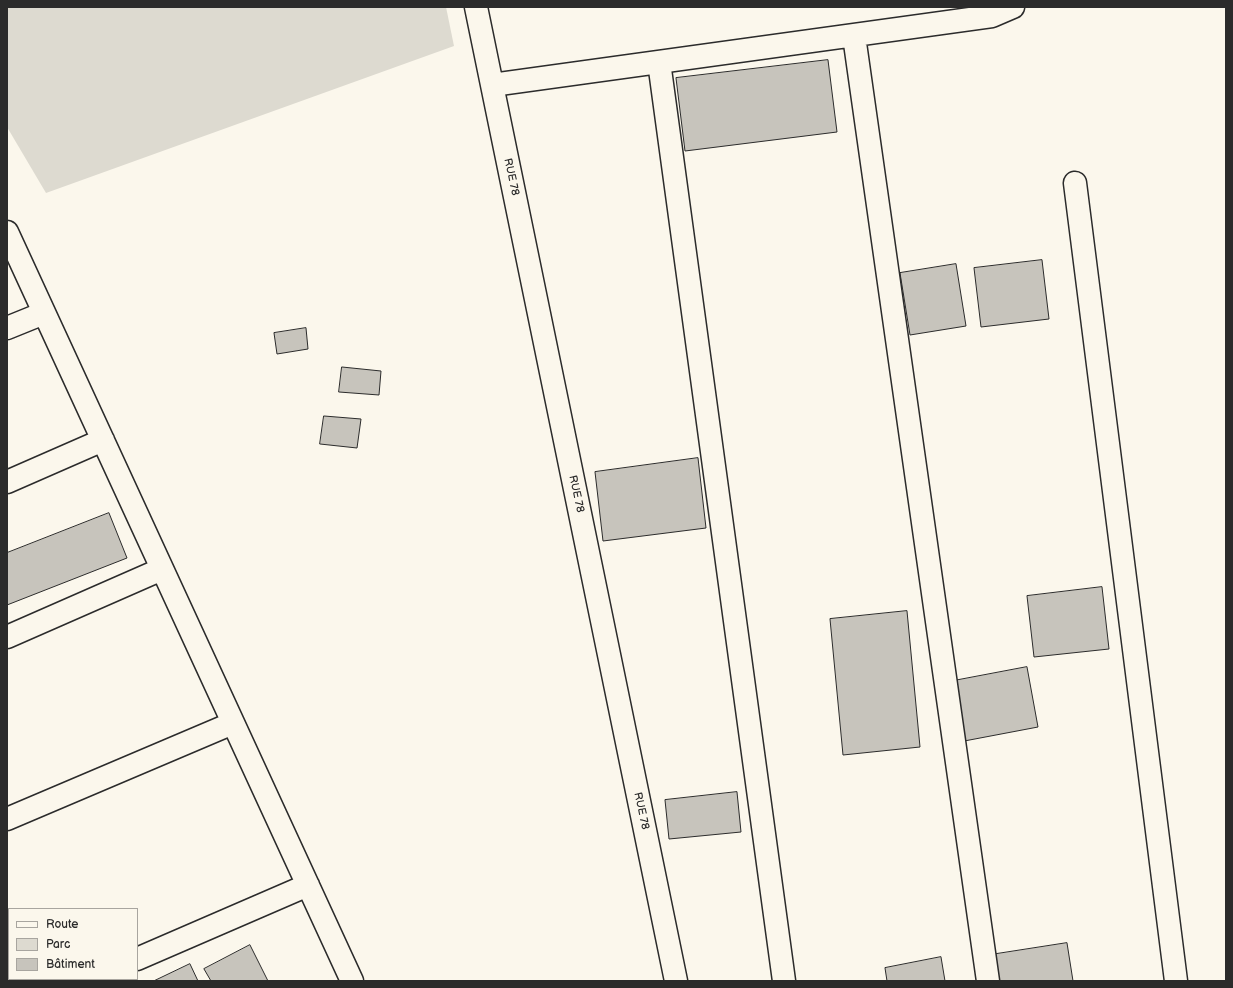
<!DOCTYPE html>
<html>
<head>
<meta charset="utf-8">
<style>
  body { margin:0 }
  #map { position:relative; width:1233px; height:988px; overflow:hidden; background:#fbf7ec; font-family:"Balsamiq Sans",sans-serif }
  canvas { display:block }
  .frame { position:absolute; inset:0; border:8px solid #2b2b2b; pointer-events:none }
  .legend { position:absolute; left:8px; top:908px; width:130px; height:72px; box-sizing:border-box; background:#fbf7ec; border:1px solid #a8a59f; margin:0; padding:5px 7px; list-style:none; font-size:12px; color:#2b2b2b }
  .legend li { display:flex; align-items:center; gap:8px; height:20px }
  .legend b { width:20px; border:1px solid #a8a59f }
</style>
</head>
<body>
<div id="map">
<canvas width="1233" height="988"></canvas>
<div class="frame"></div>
<ul class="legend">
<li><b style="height:5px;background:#fbf7ec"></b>Route</li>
<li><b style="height:11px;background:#dddad0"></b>Parc</li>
<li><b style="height:11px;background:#c7c4bc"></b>Bâtiment</li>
</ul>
</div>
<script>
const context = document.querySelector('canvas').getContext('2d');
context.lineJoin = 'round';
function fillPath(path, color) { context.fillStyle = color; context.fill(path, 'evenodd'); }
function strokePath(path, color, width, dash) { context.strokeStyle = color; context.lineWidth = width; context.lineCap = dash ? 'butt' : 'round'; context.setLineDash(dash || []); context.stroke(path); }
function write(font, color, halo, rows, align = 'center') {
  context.font = font + ' "Balsamiq Sans",sans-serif'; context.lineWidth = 3; context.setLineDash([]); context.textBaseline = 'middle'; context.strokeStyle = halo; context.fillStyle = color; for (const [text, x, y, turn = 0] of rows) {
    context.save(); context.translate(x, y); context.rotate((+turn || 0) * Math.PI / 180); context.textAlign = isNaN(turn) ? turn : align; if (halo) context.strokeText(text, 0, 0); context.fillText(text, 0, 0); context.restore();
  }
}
const green = new Path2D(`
  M 7,7 L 446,7 L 454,46 L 46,193 L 7,127 Z`);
const building = new Path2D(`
  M 828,60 L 837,132 L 685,151 L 676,78 Z
  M 1042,260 L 1049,319 L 981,327 L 974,268 Z
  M 956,264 L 966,326 L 910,335 L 900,273 Z
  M 306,328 L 308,349 L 277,354 L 274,333 Z
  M 342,367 L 381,371 L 379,395 L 339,392 Z
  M 324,416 L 361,419 L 357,448 L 320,444 Z
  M 698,458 L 706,528 L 603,541 L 595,472 Z
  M 109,513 L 127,558 L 7,605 L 7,553 Z
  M 1102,587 L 1109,649 L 1034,657 L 1027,596 Z
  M 907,611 L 920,747 L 843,755 L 830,619 Z
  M 1027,667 L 1038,727 L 959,742 L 948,682 Z
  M 737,792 L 741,832 L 669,839 L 665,800 Z
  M 1067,943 L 1073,981 L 994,981 L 990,955 Z
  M 250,945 L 268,981 L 211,981 L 204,969 Z
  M 941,957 L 945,981 L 887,981 L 885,968 Z
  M 190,964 L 198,981 L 154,981 Z`);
const street = new Path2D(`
  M 476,7 L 676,981
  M 854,36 L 988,981
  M 659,62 L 784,981
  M 492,85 L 992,16 L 1013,7
  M 1075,183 L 1176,981
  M 7,232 L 352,981
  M 7,328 L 44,313
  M 7,482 L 103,440
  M 7,637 L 162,569
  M 7,819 L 233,723
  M 137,959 L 308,885
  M 85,981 L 90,979`);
const streetNames = [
  ["RUE 78",511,177,78],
  ["RUE 78",576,494,78],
  ["RUE 78",641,811,78]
];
fillPath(green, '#dddad0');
fillPath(building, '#c7c4bc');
strokePath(building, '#2b2b2b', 1);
strokePath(street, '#2b2b2b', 25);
strokePath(street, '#fbf7ec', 22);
write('11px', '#2b2b2b', '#fbf7ec', streetNames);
</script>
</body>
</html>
